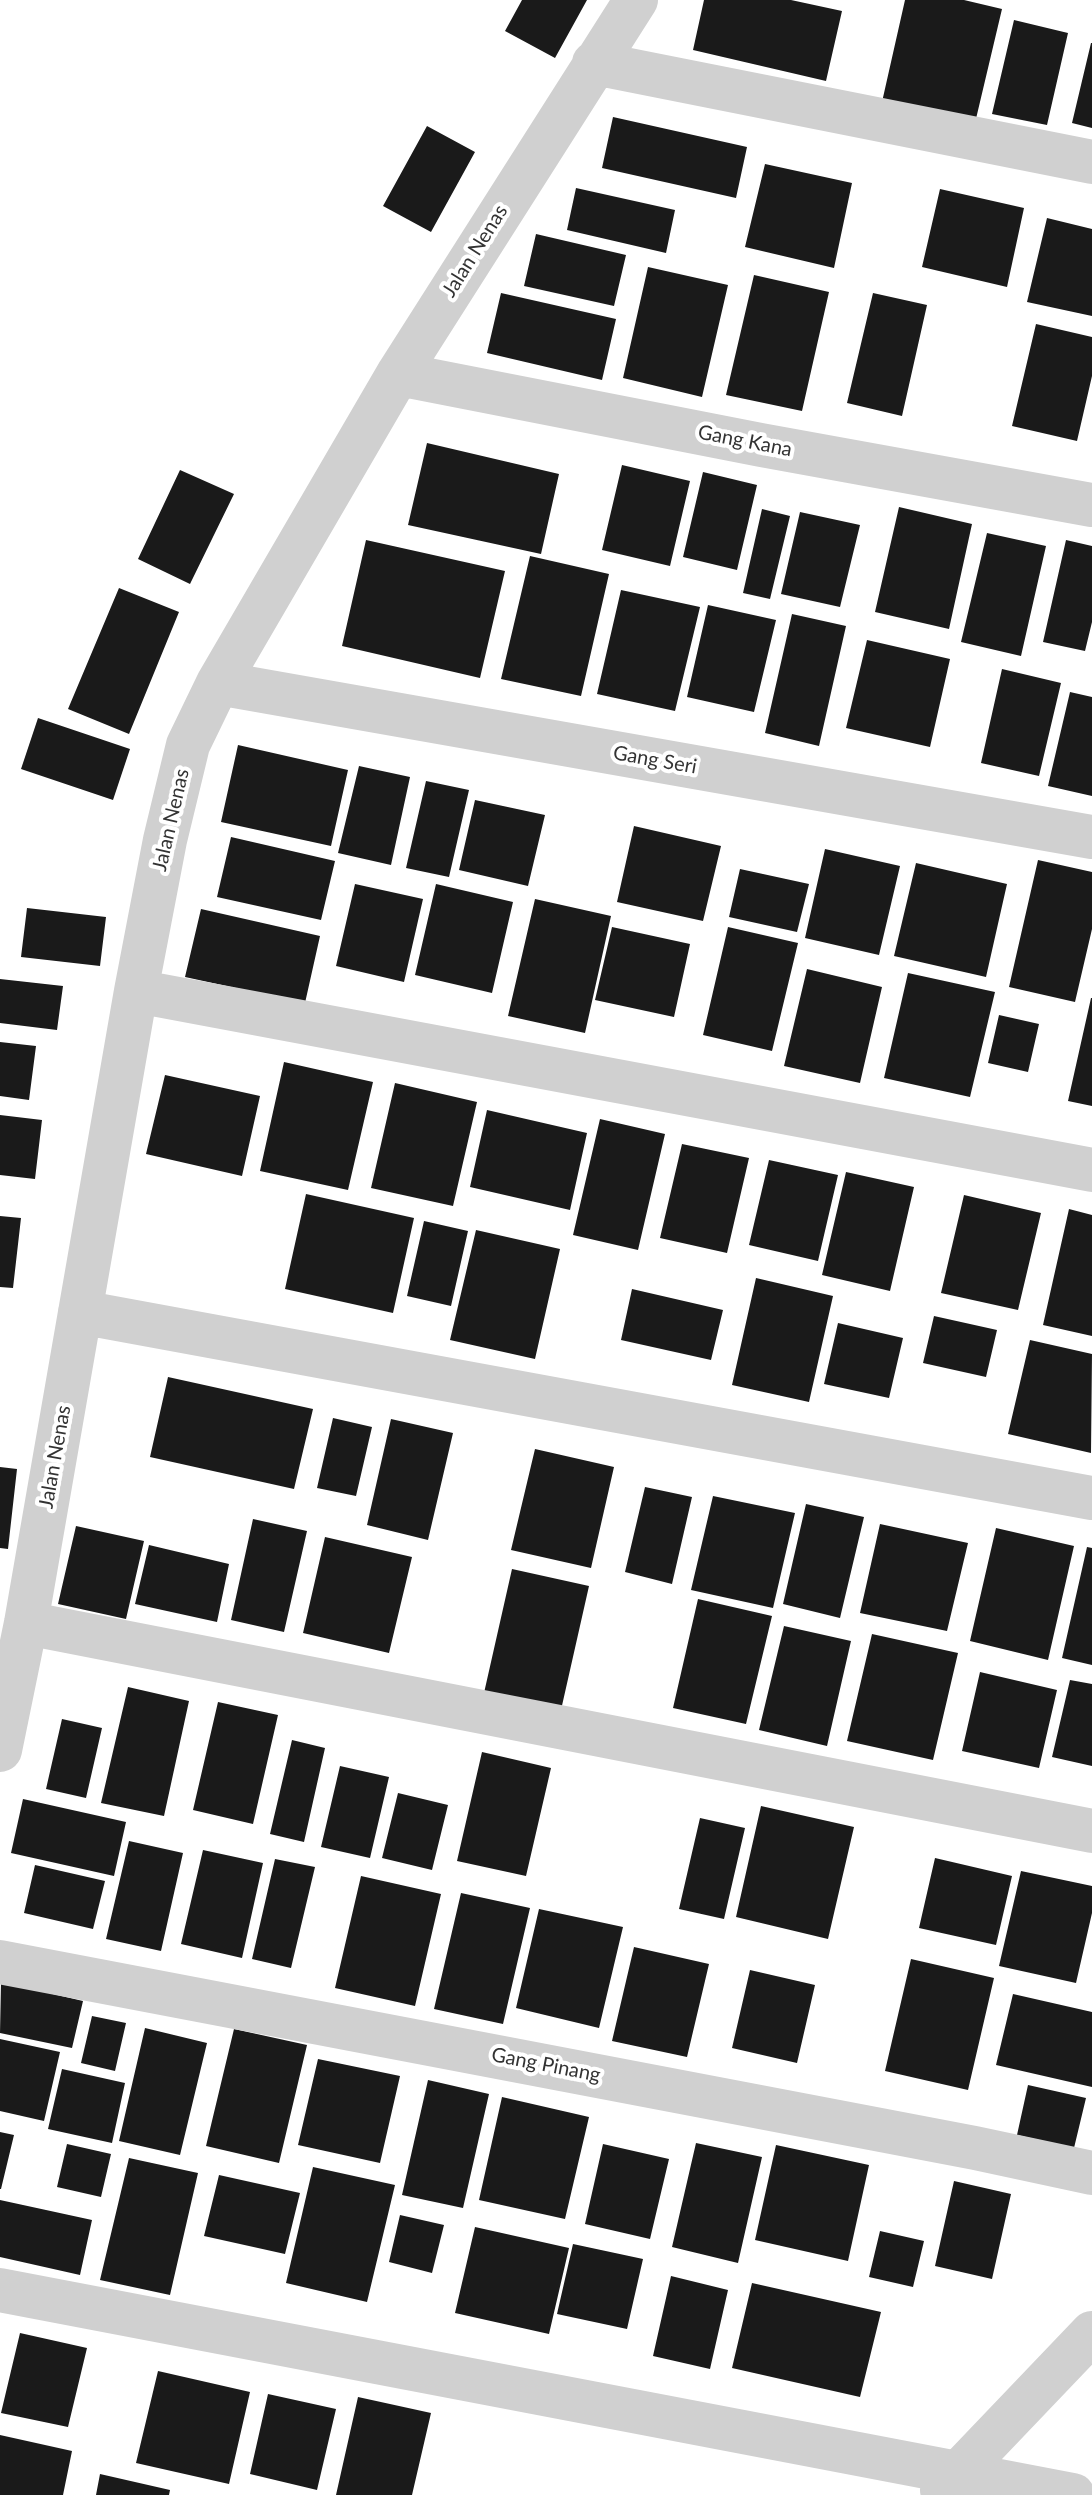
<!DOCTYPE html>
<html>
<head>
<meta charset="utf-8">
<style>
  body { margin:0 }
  canvas { display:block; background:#fff }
</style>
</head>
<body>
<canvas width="1092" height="2495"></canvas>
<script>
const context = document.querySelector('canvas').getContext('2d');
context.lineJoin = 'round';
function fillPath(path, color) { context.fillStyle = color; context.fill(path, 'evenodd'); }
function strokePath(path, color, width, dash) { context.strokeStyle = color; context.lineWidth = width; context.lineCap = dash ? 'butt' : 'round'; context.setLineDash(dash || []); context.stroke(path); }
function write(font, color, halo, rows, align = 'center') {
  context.font = font + ' Lato,sans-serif'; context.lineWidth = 8; context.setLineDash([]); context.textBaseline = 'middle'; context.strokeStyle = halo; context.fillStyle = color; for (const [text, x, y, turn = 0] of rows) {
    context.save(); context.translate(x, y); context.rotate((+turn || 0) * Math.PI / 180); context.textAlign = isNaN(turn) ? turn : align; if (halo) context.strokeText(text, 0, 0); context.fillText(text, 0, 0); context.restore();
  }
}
const building = new Path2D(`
  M 522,0 L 587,0 L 555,58 L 505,31 Z
  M 704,0 L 791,0 L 842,11 L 826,81 L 693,50 Z
  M 905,0 L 964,0 L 1002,9 L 975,123 L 882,102 Z
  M 1014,20 L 1068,33 L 1047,125 L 992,114 Z
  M 1091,43 L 1092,43 L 1092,128 L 1072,123 Z
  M 613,117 L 747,147 L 736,198 L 602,168 Z
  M 427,126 L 475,152 L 431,232 L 383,206 Z
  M 765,164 L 852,183 L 834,268 L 745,247 Z
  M 576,188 L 675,210 L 666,253 L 567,230 Z
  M 940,189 L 1024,208 L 1007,287 L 922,267 Z
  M 1047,218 L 1092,229 L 1092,316 L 1027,302 Z
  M 536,234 L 626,255 L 614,306 L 524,286 Z
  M 648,267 L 728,285 L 702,397 L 623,378 Z
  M 754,275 L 829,292 L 802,411 L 726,395 Z
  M 501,293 L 616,319 L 602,380 L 487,353 Z
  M 873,293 L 927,305 L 902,416 L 847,403 Z
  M 1036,324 L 1092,337 L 1092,376 L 1077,441 L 1012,426 Z
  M 427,443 L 559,474 L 541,554 L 408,525 Z
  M 622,465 L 690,481 L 670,566 L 602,550 Z
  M 180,470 L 234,494 L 190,584 L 138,559 Z
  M 703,472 L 757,485 L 737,570 L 683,557 Z
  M 899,507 L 972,524 L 949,629 L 875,612 Z
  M 762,509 L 790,516 L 770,599 L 743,593 Z
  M 800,512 L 860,525 L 840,607 L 781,594 Z
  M 987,533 L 1046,546 L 1021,656 L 961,642 Z
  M 366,540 L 505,571 L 480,678 L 342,646 Z
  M 1066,540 L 1092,546 L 1092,622 L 1085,651 L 1043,642 Z
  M 530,556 L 609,574 L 581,696 L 501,679 Z
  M 119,588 L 179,612 L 129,734 L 68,709 Z
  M 621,590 L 700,607 L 675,711 L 597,694 Z
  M 708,605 L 776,620 L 754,712 L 687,697 Z
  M 792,614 L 846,626 L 819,746 L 765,733 Z
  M 867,640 L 950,659 L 930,747 L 846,728 Z
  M 1002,669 L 1061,683 L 1039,776 L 981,763 Z
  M 1070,692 L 1092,697 L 1092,796 L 1048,786 Z
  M 38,718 L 130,749 L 113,800 L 21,769 Z
  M 238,745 L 348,770 L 331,846 L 221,822 Z
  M 359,766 L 410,777 L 391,865 L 338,853 Z
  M 426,781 L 469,790 L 449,877 L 406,868 Z
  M 475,800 L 545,815 L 528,886 L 459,870 Z
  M 634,826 L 721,846 L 703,921 L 617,902 Z
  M 231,837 L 335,861 L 321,920 L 217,897 Z
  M 825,849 L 900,866 L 879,955 L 805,938 Z
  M 1038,860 L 1092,872 L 1092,929 L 1075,1002 L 1009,987 Z
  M 916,863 L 1007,884 L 986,977 L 894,956 Z
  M 740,869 L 809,884 L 797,932 L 729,917 Z
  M 355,884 L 423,899 L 404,982 L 336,966 Z
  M 436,884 L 513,902 L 492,993 L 415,975 Z
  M 535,899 L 611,916 L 585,1033 L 508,1016 Z
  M 27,908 L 106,917 L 100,966 L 21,957 Z
  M 201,909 L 320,936 L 305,1003 L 185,977 Z
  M 612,927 L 690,944 L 674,1017 L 595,1000 Z
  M 728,927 L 798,943 L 772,1051 L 703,1035 Z
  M 807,969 L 882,987 L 860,1083 L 784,1066 Z
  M 908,973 L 995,992 L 970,1097 L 884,1078 Z
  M 0,979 L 63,986 L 57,1030 L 0,1023 Z
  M 1091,998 L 1092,998 L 1092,1106 L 1068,1101 Z
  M 999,1015 L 1039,1024 L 1028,1072 L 988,1063 Z
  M 0,1042 L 36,1046 L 29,1100 L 0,1096 Z
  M 284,1062 L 373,1082 L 348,1190 L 260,1171 Z
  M 165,1075 L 260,1096 L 242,1176 L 146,1154 Z
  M 395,1083 L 477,1102 L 453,1206 L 371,1188 Z
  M 487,1110 L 587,1133 L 570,1210 L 470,1187 Z
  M 0,1115 L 42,1120 L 35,1179 L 0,1175 Z
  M 600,1119 L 665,1134 L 638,1250 L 573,1235 Z
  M 682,1144 L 749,1158 L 727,1253 L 660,1238 Z
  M 769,1160 L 838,1175 L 818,1261 L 749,1245 Z
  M 846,1172 L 914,1187 L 890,1291 L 822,1275 Z
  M 306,1194 L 414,1218 L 393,1313 L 285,1289 Z
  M 964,1195 L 1041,1213 L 1018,1310 L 941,1293 Z
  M 1069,1209 L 1092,1215 L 1092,1336 L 1043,1325 Z
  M 0,1216 L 21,1218 L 13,1288 L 0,1287 Z
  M 424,1221 L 468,1231 L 451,1306 L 407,1296 Z
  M 476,1230 L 560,1249 L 535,1359 L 450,1340 Z
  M 756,1278 L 833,1296 L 809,1402 L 732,1385 Z
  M 632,1289 L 723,1310 L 711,1360 L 621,1340 Z
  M 934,1316 L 997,1330 L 986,1377 L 923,1363 Z
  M 838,1323 L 903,1338 L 889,1398 L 824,1384 Z
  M 1030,1340 L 1092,1354 L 1091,1453 L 1008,1434 Z
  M 168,1377 L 313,1409 L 294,1489 L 150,1457 Z
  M 333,1418 L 372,1427 L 356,1496 L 317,1488 Z
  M 391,1419 L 453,1433 L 428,1540 L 367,1525 Z
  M 535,1449 L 614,1467 L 591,1568 L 511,1550 Z
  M 0,1467 L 17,1469 L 8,1549 L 0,1548 Z
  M 645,1487 L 692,1497 L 672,1584 L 625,1572 Z
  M 713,1496 L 795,1513 L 773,1608 L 691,1590 Z
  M 806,1504 L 864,1517 L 840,1618 L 783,1604 Z
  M 253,1519 L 307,1531 L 284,1632 L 231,1620 Z
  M 880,1524 L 968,1543 L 947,1631 L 860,1613 Z
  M 76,1526 L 144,1541 L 126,1619 L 58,1604 Z
  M 996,1528 L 1074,1546 L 1048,1660 L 970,1641 Z
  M 325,1537 L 412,1557 L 389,1653 L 303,1633 Z
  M 149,1545 L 229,1564 L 217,1622 L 135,1604 Z
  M 1087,1547 L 1092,1548 L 1092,1665 L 1062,1658 Z
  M 512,1569 L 589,1586 L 561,1710 L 484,1693 Z
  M 698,1599 L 772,1616 L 746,1724 L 673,1708 Z
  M 784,1626 L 851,1641 L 827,1746 L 759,1730 Z
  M 872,1634 L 958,1653 L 933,1760 L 847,1741 Z
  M 980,1672 L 1057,1690 L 1039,1768 L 962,1751 Z
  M 1070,1680 L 1092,1684 L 1092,1766 L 1052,1757 Z
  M 128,1687 L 189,1701 L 164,1816 L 101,1803 Z
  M 218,1702 L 278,1715 L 253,1824 L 193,1810 Z
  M 62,1719 L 102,1728 L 86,1798 L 46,1789 Z
  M 292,1740 L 325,1748 L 304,1842 L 270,1834 Z
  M 482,1752 L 551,1768 L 526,1876 L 457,1861 Z
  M 340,1766 L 389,1777 L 370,1858 L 321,1847 Z
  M 398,1793 L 448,1805 L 432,1870 L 382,1858 Z
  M 23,1799 L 126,1822 L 114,1876 L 11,1853 Z
  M 761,1806 L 854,1827 L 828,1939 L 736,1917 Z
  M 700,1818 L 745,1828 L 724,1919 L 679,1909 Z
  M 129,1841 L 183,1853 L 161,1951 L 106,1939 Z
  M 203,1850 L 263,1863 L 242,1958 L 181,1944 Z
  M 935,1858 L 1012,1876 L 996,1945 L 919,1928 Z
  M 275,1859 L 315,1867 L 291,1968 L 252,1959 Z
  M 35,1865 L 105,1881 L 93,1929 L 24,1913 Z
  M 1021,1871 L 1092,1886 L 1092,1913 L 1076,1983 L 999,1966 Z
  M 361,1876 L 441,1894 L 415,2006 L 335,1988 Z
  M 461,1893 L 530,1908 L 503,2024 L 434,2009 Z
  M 539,1909 L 623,1927 L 599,2028 L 516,2008 Z
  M 634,1947 L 709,1964 L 687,2057 L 612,2041 Z
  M 911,1959 L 994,1978 L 968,2090 L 885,2071 Z
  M 750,1970 L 815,1985 L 797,2063 L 732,2048 Z
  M 1,1982 L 83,2001 L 72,2048 L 0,2033 Z
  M 1013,1994 L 1092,2012 L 1092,2087 L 996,2065 Z
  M 92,2016 L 126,2023 L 115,2071 L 81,2063 Z
  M 145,2028 L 207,2043 L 180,2155 L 119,2141 Z
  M 234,2029 L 307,2045 L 279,2163 L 206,2146 Z
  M 0,2039 L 60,2052 L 44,2121 L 0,2111 Z
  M 318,2059 L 400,2076 L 380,2163 L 298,2145 Z
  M 62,2069 L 125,2083 L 112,2143 L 48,2129 Z
  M 428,2080 L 489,2094 L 463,2208 L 402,2195 Z
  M 1028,2085 L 1086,2098 L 1074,2148 L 1017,2135 Z
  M 502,2097 L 589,2117 L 565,2219 L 479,2200 Z
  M 0,2132 L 14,2135 L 1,2189 L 0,2189 Z
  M 696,2143 L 762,2157 L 738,2263 L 672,2247 Z
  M 67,2144 L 111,2154 L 101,2197 L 57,2187 Z
  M 603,2144 L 669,2159 L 650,2239 L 585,2224 Z
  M 776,2145 L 869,2165 L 848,2261 L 755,2240 Z
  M 129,2158 L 198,2173 L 170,2295 L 100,2280 Z
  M 313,2167 L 395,2185 L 367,2302 L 286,2283 Z
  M 219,2175 L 300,2193 L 285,2254 L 204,2236 Z
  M 954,2181 L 1011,2194 L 992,2279 L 935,2266 Z
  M 0,2200 L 92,2220 L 80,2275 L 0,2257 Z
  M 400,2215 L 444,2225 L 432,2273 L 389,2262 Z
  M 475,2227 L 569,2248 L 549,2334 L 455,2313 Z
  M 880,2231 L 924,2241 L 913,2287 L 869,2277 Z
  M 573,2244 L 643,2259 L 627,2329 L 557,2314 Z
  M 671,2276 L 728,2290 L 710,2369 L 653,2356 Z
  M 752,2283 L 881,2312 L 860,2397 L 732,2368 Z
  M 20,2333 L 87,2348 L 68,2427 L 1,2413 Z
  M 158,2371 L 250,2392 L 229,2484 L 136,2463 Z
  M 268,2394 L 336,2409 L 317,2490 L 250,2474 Z
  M 358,2397 L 431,2413 L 412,2495 L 336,2495 Z
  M 0,2435 L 72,2451 L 63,2495 L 0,2495 Z
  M 100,2474 L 170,2490 L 169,2495 L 96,2495 Z`);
const minor = new Path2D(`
  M 594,63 L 1092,162
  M 398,374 L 761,445 L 1092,505
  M 218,683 L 1092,837
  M 136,991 L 1092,1170
  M 80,1312 L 1092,1498
  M 26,1623 L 1092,1831
  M 0,1750 L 26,1623 L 136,991 L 165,840 L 188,745 L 218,683 L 398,374 L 636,0
  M 0,1962 L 975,2148 L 1092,2173
  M 0,2290 L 1073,2495
  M 942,2490 L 1092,2333`);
const streetNames = [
  ["Jalan Nenas",475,251,-58],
  ["Gang Kana",745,441,11],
  ["Gang Seri",655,760,10],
  ["Jalan Nenas",171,820,-77],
  ["Jalan Nenas",55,1457,-80],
  ["Gang Pinang",546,2065,11]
];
fillPath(building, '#1a1a1a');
strokePath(minor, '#d0d0d0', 44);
write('20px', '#333', '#fff', streetNames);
</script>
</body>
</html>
